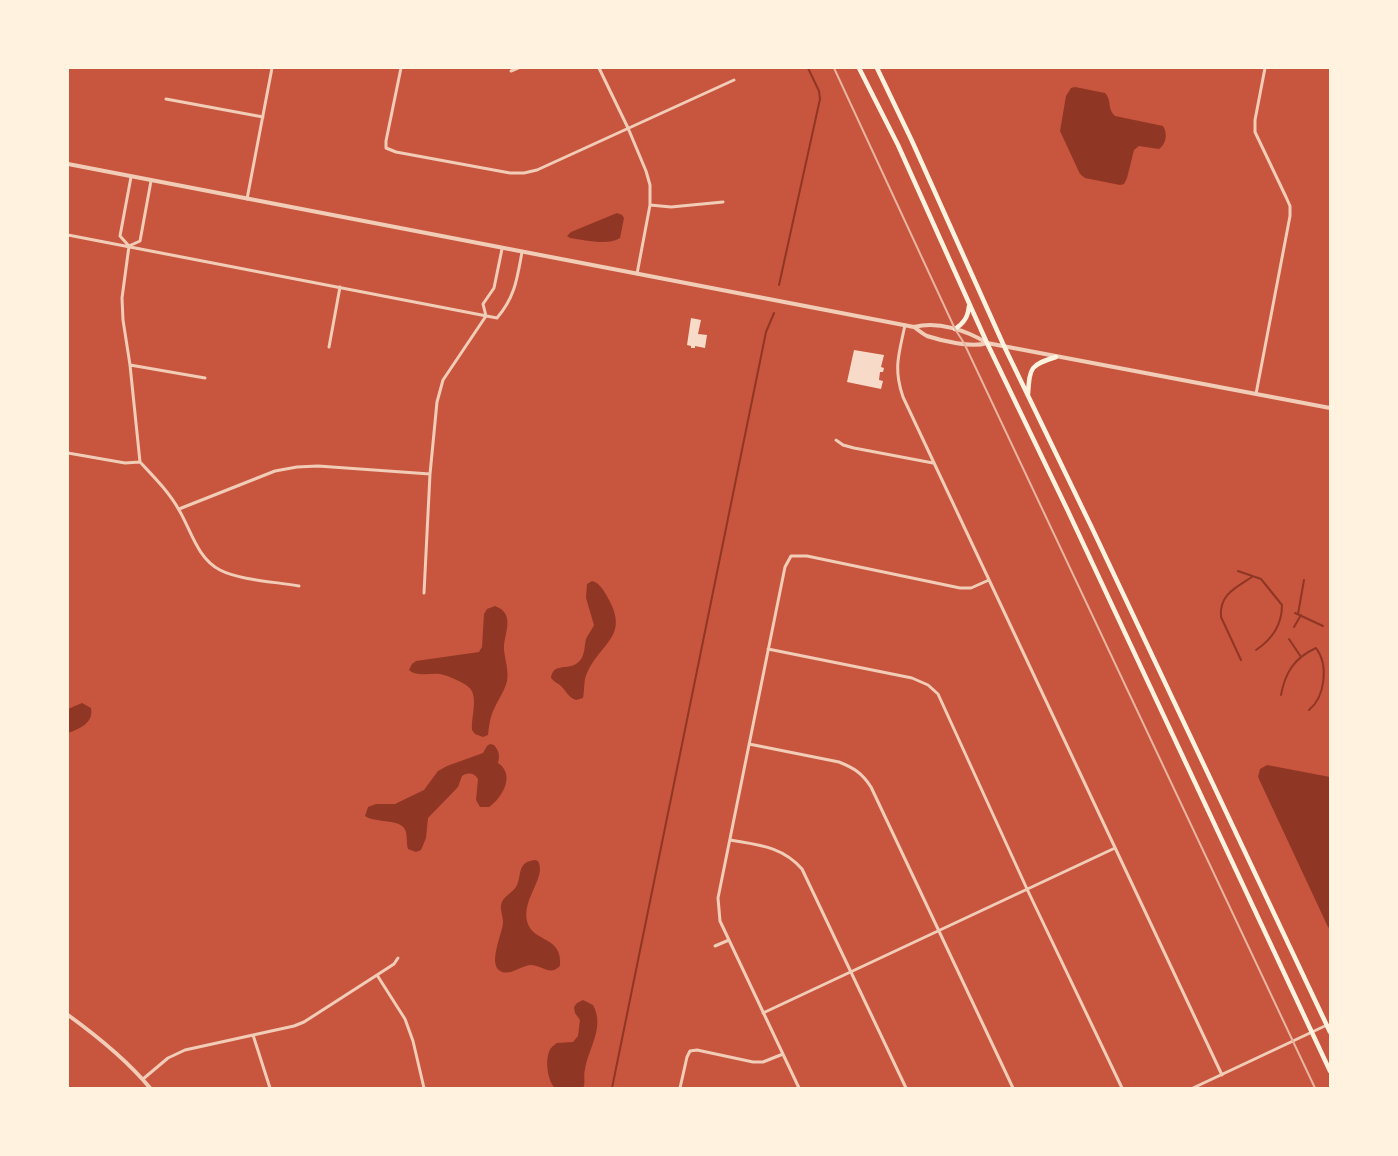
<!DOCTYPE html>
<html>
<head>
<meta charset="utf-8">
<style>
  body { margin:0 }
  #map { position:relative; width:1398px; height:1156px; overflow:hidden; background:#c8553d; font-family:Karla,sans-serif }
  canvas { display:block }
  .frame { position:absolute; inset:0; border:69px solid #fff3e0; pointer-events:none }
</style>
</head>
<body>
<div id="map">
<canvas width="1398" height="1156"></canvas>
<div class="frame"></div>
</div>
<script>
const context = document.querySelector('canvas').getContext('2d');
context.lineJoin = 'round';
function fillPath(path, color) { context.fillStyle = color; context.fill(path, 'evenodd'); }
function strokePath(path, color, width, dash) { context.strokeStyle = color; context.lineWidth = width; context.lineCap = dash ? 'butt' : 'round'; context.setLineDash(dash || []); context.stroke(path); }
const water = new Path2D(`
  M 1075,87 L 1105,93 C 1112,100 1107,109 1115,116 L 1163,126 C 1168,134 1166,144 1159,149 L 1139,146 L 1134,150 L 1127,178 L 1124,184 L 1120,185 L 1085,178 L 1080,174 L 1060,131 L 1066,96 L 1071,88 Z
  M 617,213 L 622,215 L 624,218 L 620,238 C 607,246 585,240 570,238 L 567,236 L 571,232 Z
  M 592,581 C 600,583 604,591 608,598 C 629,636 603,641 588,671 C 583,680 585,688 583,698 L 576,700 C 568,697 567,692 561,686 C 558,683 554,682 551,678 C 553,663 566,670 576,664 C 585,659 584,648 586,639 C 588,634 592,630 594,625 L 586,598 L 587,584 Z
  M 495,606 C 517,614 503,635 504,650 C 505,659 509,672 507,681 C 505,690 498,700 494,709 C 490,717 489,726 488,735 L 483,737 L 475,734 L 472,730 C 471,719 476,706 473,694 C 472,690 469,687 466,685 C 458,680 449,676 440,674 C 430,673 417,677 409,670 L 412,664 L 416,661 L 479,652 L 482,647 L 484,614 L 487,609 Z
  M 82,703 L 91,708 C 94,723 79,729 68,733 L 68,709 Z
  M 490,744 L 494,745 C 499,751 500,755 498,763 C 516,775 502,798 489,807 L 480,807 L 476,800 L 478,779 C 474,773 469,772 462,776 L 458,787 L 428,818 L 426,838 L 421,850 L 416,852 L 408,849 C 406,843 408,833 404,828 C 398,819 375,823 365,816 L 368,807 L 376,804 L 395,804 L 424,790 L 438,771 L 447,766 L 483,753 L 487,746 Z
  M 1267,765 L 1330,777 L 1330,929 L 1328,927 L 1258,777 L 1260,769 Z
  M 535,860 L 538,861 C 547,877 522,898 527,921 C 532,943 563,935 560,966 C 550,976 543,966 532,965 C 521,965 512,975 502,972 C 486,966 503,933 503,922 C 503,915 499,908 502,902 C 505,895 514,892 517,885 C 522,874 517,862 535,860 Z
  M 583,1000 L 593,1005 C 605,1027 589,1047 585,1069 C 583,1076 586,1083 583,1088 L 555,1088 C 548,1082 545,1062 549,1052 C 550,1048 554,1045 557,1043 L 573,1042 L 578,1036 L 580,1020 L 575,1013 L 574,1007 L 577,1003 Z`);
const stream = new Path2D(`
  M 779,285 L 820,99 L 819,91 L 808,68
  M 1238,571 L 1261,579 L 1282,605 C 1282,625 1271,640 1256,650
  M 1295,613 L 1323,626
  M 1298,614 L 1304,580
  M 1294,627 L 1301,615
  M 1289,639 L 1301,657
  M 1241,660 L 1221,617 C 1219,595 1235,588 1252,577
  M 1281,695 C 1285,673 1294,658 1316,648 C 1329,665 1325,697 1309,710
  M 612,1088 L 766,332 L 774,313`);
const building = new Path2D(`
  M 691,318 L 701,320 L 698,334 L 707,335 L 705,348 L 695,346 L 695,348 L 691,348 L 691,346 L 687,345 Z
  M 854,350 L 884,355 L 881,367 L 884,368 L 883,372 L 880,372 L 879,380 L 883,381 L 881,389 L 847,382 Z`);
const minor = new Path2D(`
  M 401,68 L 386,141 L 386,148 L 396,152 L 510,173 L 524,173 L 537,170 L 734,80
  M 599,68 L 628,128 L 646,171 L 650,185 L 650,205 L 637,274
  M 511,71 L 518,68
  M 166,99 L 263,117
  M 131,177 L 120,236 L 129,246 L 122,298 L 123,320 L 130,365 L 140,462
  M 247,199 L 272,68
  M 650,205 L 671,207 L 723,202
  M 68,235 L 497,318 C 515,297 517,279 522,252
  M 129,246 L 140,241 L 151,181
  M 905,325 C 899,354 893,368 903,397 L 1222,1075
  M 329,347 L 340,287
  M 130,365 L 205,378
  M 1256,394 L 1290,216 L 1290,206 L 1286,197 L 1255,132 L 1255,120 L 1265,68
  M 836,440 L 843,445 L 854,448 L 933,463
  M 68,453 L 125,463 L 140,462
  M 140,462 C 154,477 169,492 179,510 C 191,530 197,558 220,570 C 239,580 277,582 299,586
  M 179,509 L 275,471 L 297,467 L 318,466 L 430,474
  M 424,593 L 430,474 L 437,402 L 443,380 L 486,316 L 483,304 L 494,288 L 502,249
  M 768,649 L 912,678 L 928,685 L 938,694 L 1027,889 L 1122,1088
  M 749,744 L 839,762 C 854,768 862,773 871,787 L 1013,1088
  M 730,840 C 758,845 782,846 802,869 L 906,1088
  M 715,946 L 729,940
  M 377,975 L 394,964 L 398,958
  M 763,1013 L 1115,848
  M 253,1035 L 270,1088
  M 143,1079 L 168,1058 L 185,1050 L 294,1026 L 304,1022 L 377,975 L 405,1019 L 413,1041 L 424,1088
  M 680,1088 L 687,1057 L 690,1051 L 697,1050 L 753,1062 L 763,1062 L 783,1054
  M 799,1088 L 720,921 L 718,898 L 785,567 L 791,556 L 807,556 L 960,588 L 971,588 L 989,580
  M 1193,1088 L 1327,1025`);
const tertiary = new Path2D(`
  M 68,164 L 914,327 C 918,330 923,334 927,336 C 942,341 972,348 987,343 L 1330,408
  M 914,327 C 938,321 966,330 987,343
  M 68,1015 C 97,1036 127,1060 150,1088`);
const primary = new Path2D(`
  M 859,68 L 898,145 L 987,343 L 1067,509 L 1330,1071
  M 877,68 L 912,141 L 1004,346 L 1092,528 L 1330,1032
  M 955,329 C 964,323 968,317 969,306
  M 1028,394 C 1030,367 1030,365 1056,357`);
const rail = new Path2D(`
  M 834,68 L 955,329 L 964,343 L 1315,1088`);
fillPath(water, '#8f3625');
strokePath(stream, '#8f3625', 2);
fillPath(building, '#f7dbc8');
strokePath(minor, '#f1ccb7', 3);
strokePath(tertiary, '#f1ccb7', 4);
strokePath(primary, '#fff3e0', 4.5);
strokePath(rail, '#e9b49f', 2);
</script>
</body>
</html>
